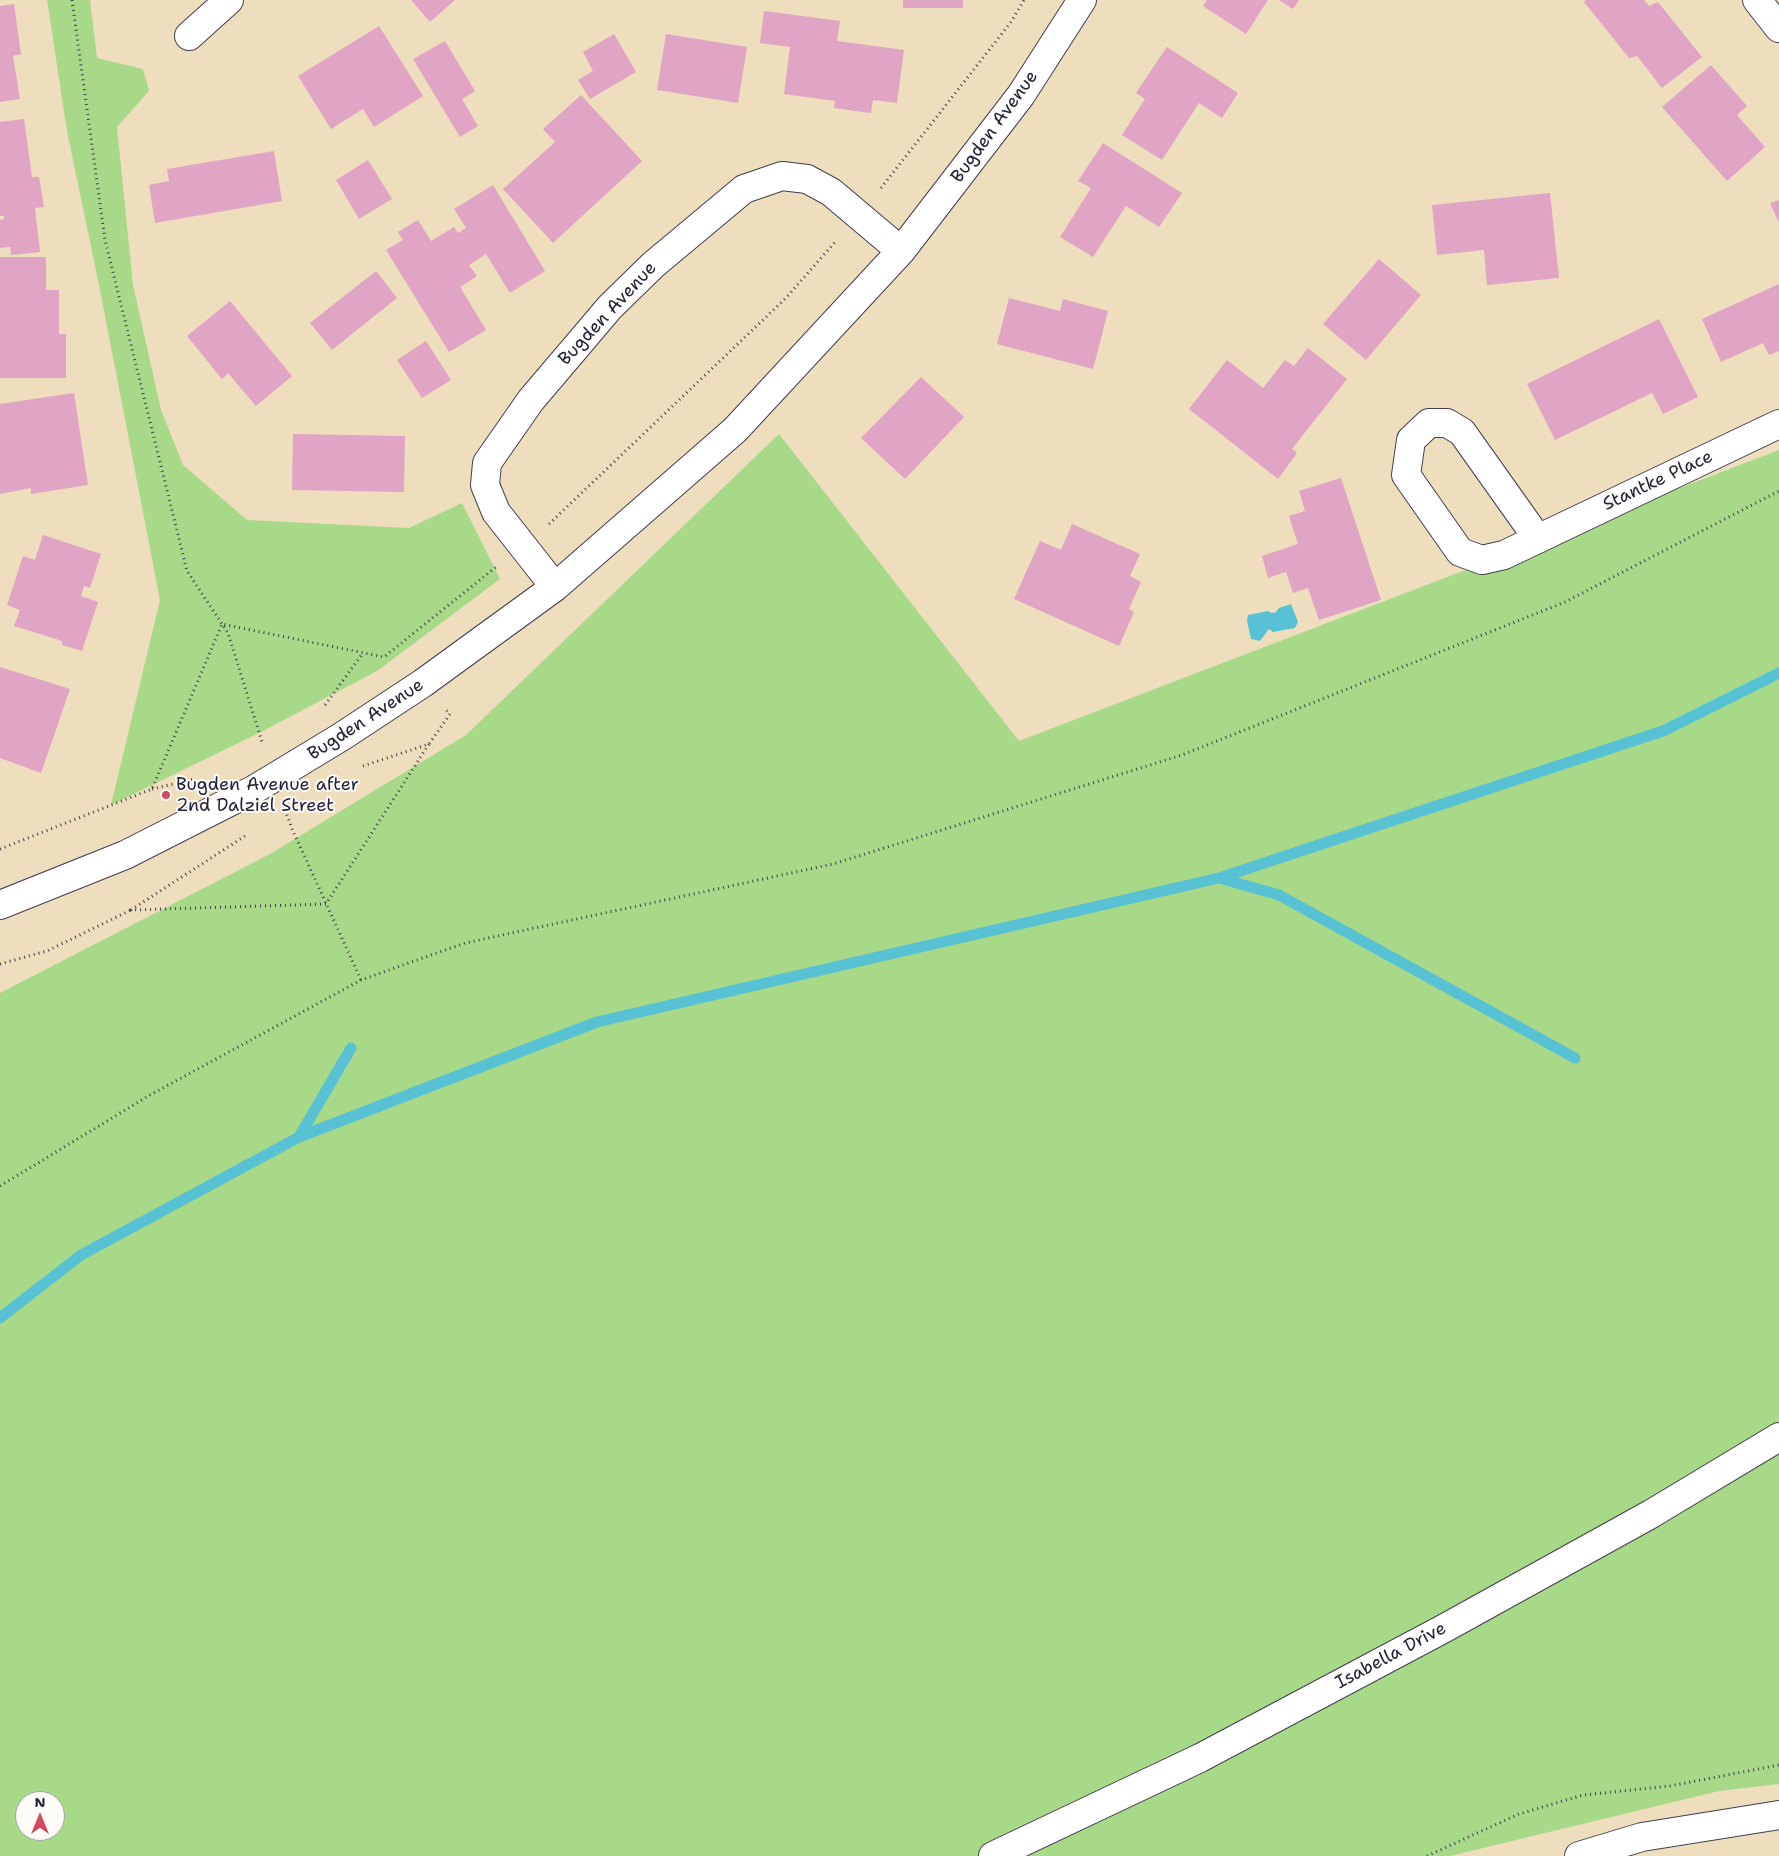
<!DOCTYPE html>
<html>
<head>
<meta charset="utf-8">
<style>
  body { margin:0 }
  #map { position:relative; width:1779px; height:1856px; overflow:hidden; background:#eedebd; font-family:"Shantell Sans",sans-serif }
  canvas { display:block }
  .north { position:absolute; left:15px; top:1791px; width:50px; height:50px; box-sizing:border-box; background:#fdfcf7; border:1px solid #a5a5ac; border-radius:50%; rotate:0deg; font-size:14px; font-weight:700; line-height:20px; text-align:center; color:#22223b }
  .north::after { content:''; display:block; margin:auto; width:18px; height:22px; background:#d1495b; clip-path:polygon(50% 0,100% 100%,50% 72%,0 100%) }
</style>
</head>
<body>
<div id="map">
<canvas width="1779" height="1856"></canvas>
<div class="north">N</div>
</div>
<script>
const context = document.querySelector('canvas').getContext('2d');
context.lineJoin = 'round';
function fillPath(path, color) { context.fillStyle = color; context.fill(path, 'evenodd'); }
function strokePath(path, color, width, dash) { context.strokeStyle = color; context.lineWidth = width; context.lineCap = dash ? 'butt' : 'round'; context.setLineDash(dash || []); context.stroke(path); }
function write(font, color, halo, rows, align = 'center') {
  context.font = font + ' "Shantell Sans",sans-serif'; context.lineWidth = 4; context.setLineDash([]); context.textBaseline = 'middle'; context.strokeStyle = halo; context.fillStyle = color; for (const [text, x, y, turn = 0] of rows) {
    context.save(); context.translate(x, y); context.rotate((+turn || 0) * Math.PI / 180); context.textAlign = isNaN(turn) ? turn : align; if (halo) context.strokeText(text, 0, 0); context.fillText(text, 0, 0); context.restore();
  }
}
const green = new Path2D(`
  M 47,0 L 90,0 L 97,58 L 143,69 L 149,91 L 117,127 L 133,285 L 161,410 L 183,465 L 247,520 L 409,528 L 462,503 L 500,579 L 377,671 L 259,733 L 111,805 L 160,600 L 100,290 L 67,131 Z
  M 779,434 L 1019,741 L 1779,450 L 1779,1784 L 1719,1791 L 1450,1856 L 0,1856 L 0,993 L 270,854 L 466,735 ZM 25,1801 L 55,1801 L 55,1831 L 25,1831 Z`);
const water = new Path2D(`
  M 1291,604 L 1298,622 L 1295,628 L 1273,632 L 1269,629 L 1260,641 L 1251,639 L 1247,621 L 1248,615 L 1268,611 L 1272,613 L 1276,612 L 1279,608 Z`);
const stream = new Path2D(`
  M 1219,878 L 1279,895 L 1575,1058
  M 299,1137 L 351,1048
  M 0,1318 L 81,1255 L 299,1137 L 597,1022 L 1219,878 L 1663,731 L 1779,673`);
const building = new Path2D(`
  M 411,0 L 455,0 L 430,22 Z
  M 903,0 L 963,0 L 963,8 L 903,8 Z
  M 1207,0 L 1268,0 L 1246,34 L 1203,6 Z
  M 1279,0 L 1299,0 L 1293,9 Z
  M 1586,0 L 1644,0 L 1649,6 L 1658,2 L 1702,57 L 1662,88 L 1637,56 L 1629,58 L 1584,2 Z
  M 14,4 L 21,54 L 13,56 L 20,99 L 0,102 L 0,6 Z
  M 764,11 L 840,21 L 837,41 L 904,50 L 897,103 L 873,100 L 871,113 L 834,108 L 835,101 L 784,94 L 790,47 L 760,43 Z
  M 379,26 L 423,96 L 374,127 L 363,109 L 331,129 L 298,76 Z
  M 614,34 L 636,72 L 590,99 L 578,80 L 593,71 L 583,52 Z
  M 666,34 L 747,47 L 738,103 L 657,90 Z
  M 445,41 L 475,91 L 462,99 L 478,126 L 460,137 L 413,59 Z
  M 1167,47 L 1238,93 L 1222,118 L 1199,103 L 1162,160 L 1122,135 L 1145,99 L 1136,93 Z
  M 1711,65 L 1747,106 L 1737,115 L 1765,147 L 1727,181 L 1662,107 Z
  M 581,95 L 642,161 L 553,243 L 503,189 L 555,142 L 543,129 Z
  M 24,119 L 32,177 L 39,177 L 44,207 L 35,208 L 40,252 L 11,255 L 10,247 L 0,248 L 0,220 L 4,219 L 4,216 L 0,216 L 0,122 Z
  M 1103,143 L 1182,193 L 1159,227 L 1126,206 L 1093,257 L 1060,237 L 1091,188 L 1078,181 Z
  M 274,151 L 282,201 L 155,223 L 149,185 L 169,181 L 167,169 Z
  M 368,160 L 392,199 L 359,219 L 336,180 Z
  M 493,185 L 545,271 L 510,293 L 486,254 L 469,265 L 477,276 L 460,287 L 486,330 L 449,352 L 386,250 L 403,240 L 398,232 L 418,220 L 431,241 L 454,227 L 458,233 L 466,228 L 454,209 Z
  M 1550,193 L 1559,278 L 1487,285 L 1484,250 L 1437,255 L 1432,205 Z
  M 1779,200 L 1779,223 L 1770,203 Z
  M 0,257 L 46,257 L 46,290 L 59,290 L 59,334 L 66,334 L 66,378 L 0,378 Z
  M 1379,259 L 1421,295 L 1366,360 L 1323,324 Z
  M 376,271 L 397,298 L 332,350 L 310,323 Z
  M 1779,284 L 1779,351 L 1769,355 L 1763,343 L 1721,362 L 1702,319 Z
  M 1009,298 L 1060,311 L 1063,299 L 1108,311 L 1093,369 L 997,344 Z
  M 230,301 L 292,376 L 256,406 L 228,373 L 222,379 L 187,336 Z
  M 1659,319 L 1698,397 L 1663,414 L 1652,393 L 1555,440 L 1527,384 Z
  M 426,341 L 451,380 L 422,398 L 397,360 Z
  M 1308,348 L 1347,379 L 1292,449 L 1297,453 L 1278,479 L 1189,409 L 1227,360 L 1263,388 L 1285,360 L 1294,366 Z
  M 921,377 L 964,417 L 905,479 L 861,438 Z
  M 74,393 L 88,485 L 31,494 L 31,488 L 0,494 L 0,404 Z
  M 293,434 L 405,436 L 404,492 L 292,490 Z
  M 1341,478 L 1381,600 L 1319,620 L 1308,588 L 1293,593 L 1286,572 L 1268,578 L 1262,556 L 1298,544 L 1289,516 L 1305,511 L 1299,491 Z
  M 1072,524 L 1140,554 L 1130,576 L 1141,582 L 1129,609 L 1134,612 L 1119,646 L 1014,599 L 1040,541 L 1061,550 Z
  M 43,535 L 101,554 L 90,588 L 84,586 L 81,596 L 98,602 L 82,651 L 62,645 L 62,641 L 14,626 L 20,610 L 7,605 L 23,556 L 35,560 Z
  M 0,667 L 70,689 L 41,773 L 0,758 Z`);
const path = new Path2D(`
  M 72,0 L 105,240 L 187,571 L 228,633 L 263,745
  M 881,188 L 1011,22 L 1024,0
  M 549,524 L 786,298 L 836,241
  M 325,705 L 363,653
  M 363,766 L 429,744 L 450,714 L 445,709
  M 152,789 L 194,779
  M 285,810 L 293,831 L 361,980
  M 245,836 L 131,910 L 326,904 L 429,744
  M 0,849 L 152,789 L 222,624 L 384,657 L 496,567
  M 0,964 L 47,951 L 131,910
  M 0,1186 L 150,1095 L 361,980 L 465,943 L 833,864 L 1182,755 L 1565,602 L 1779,491
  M 1427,1856 L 1519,1814 L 1583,1795 L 1670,1786 L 1779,1765`);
const minor = new Path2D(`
  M 1757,0 L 1779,28
  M 189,36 L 229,0
  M 1538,539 L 1462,432 L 1447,423 L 1429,423 L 1411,440 L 1406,475 L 1460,552 L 1482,560 L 1504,555 L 1779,424
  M 555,587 L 496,512 L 485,485 L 487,463 L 531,400 L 610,307 L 653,265 L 744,189 L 782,176 L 807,179 L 831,192 L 901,251
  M 298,763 L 341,737 L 423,683 L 555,587 L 735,430 L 901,251 L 1021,95 L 1082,0
  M 0,905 L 125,855 L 255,789
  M 1579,1856 L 1642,1837 L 1779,1815`);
const major = new Path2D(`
  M 993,1856 L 1200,1758 L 1443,1629 L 1651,1514 L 1779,1437`);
const minorBridge = new Path2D(`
  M 255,789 L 298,763`);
const markers = [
  [166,795,5,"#d1495b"]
];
const streetNames = [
  ["Bugden Avenue",995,127,-54],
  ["Bugden Avenue",608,314,-47],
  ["Stantke Place",1658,481,-25],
  ["Bugden Avenue",366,720,-33],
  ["Isabella Drive",1391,1656,-28]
];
const poiNames = [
  ["Bugden Avenue after",176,785],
  ["2nd Dalziel Street",176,806]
];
fillPath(green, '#a7d988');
fillPath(water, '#58c2d4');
strokePath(stream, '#58c2d4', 11);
fillPath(building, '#e0a4c4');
strokePath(minor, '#413e4e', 30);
strokePath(major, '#413e4e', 30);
strokePath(path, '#413e4e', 3, [1, 4]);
strokePath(minor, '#fff', 28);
strokePath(major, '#fff', 28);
strokePath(minorBridge, '#413e4e', 30, []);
strokePath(minorBridge, '#fff', 28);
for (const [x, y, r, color] of markers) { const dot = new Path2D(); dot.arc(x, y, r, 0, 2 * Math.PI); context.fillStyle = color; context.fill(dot); strokePath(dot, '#fdfcf7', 2); }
write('18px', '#22223b', '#fdfcf7', streetNames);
write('18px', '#22223b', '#fdfcf7', poiNames, 'left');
</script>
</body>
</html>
